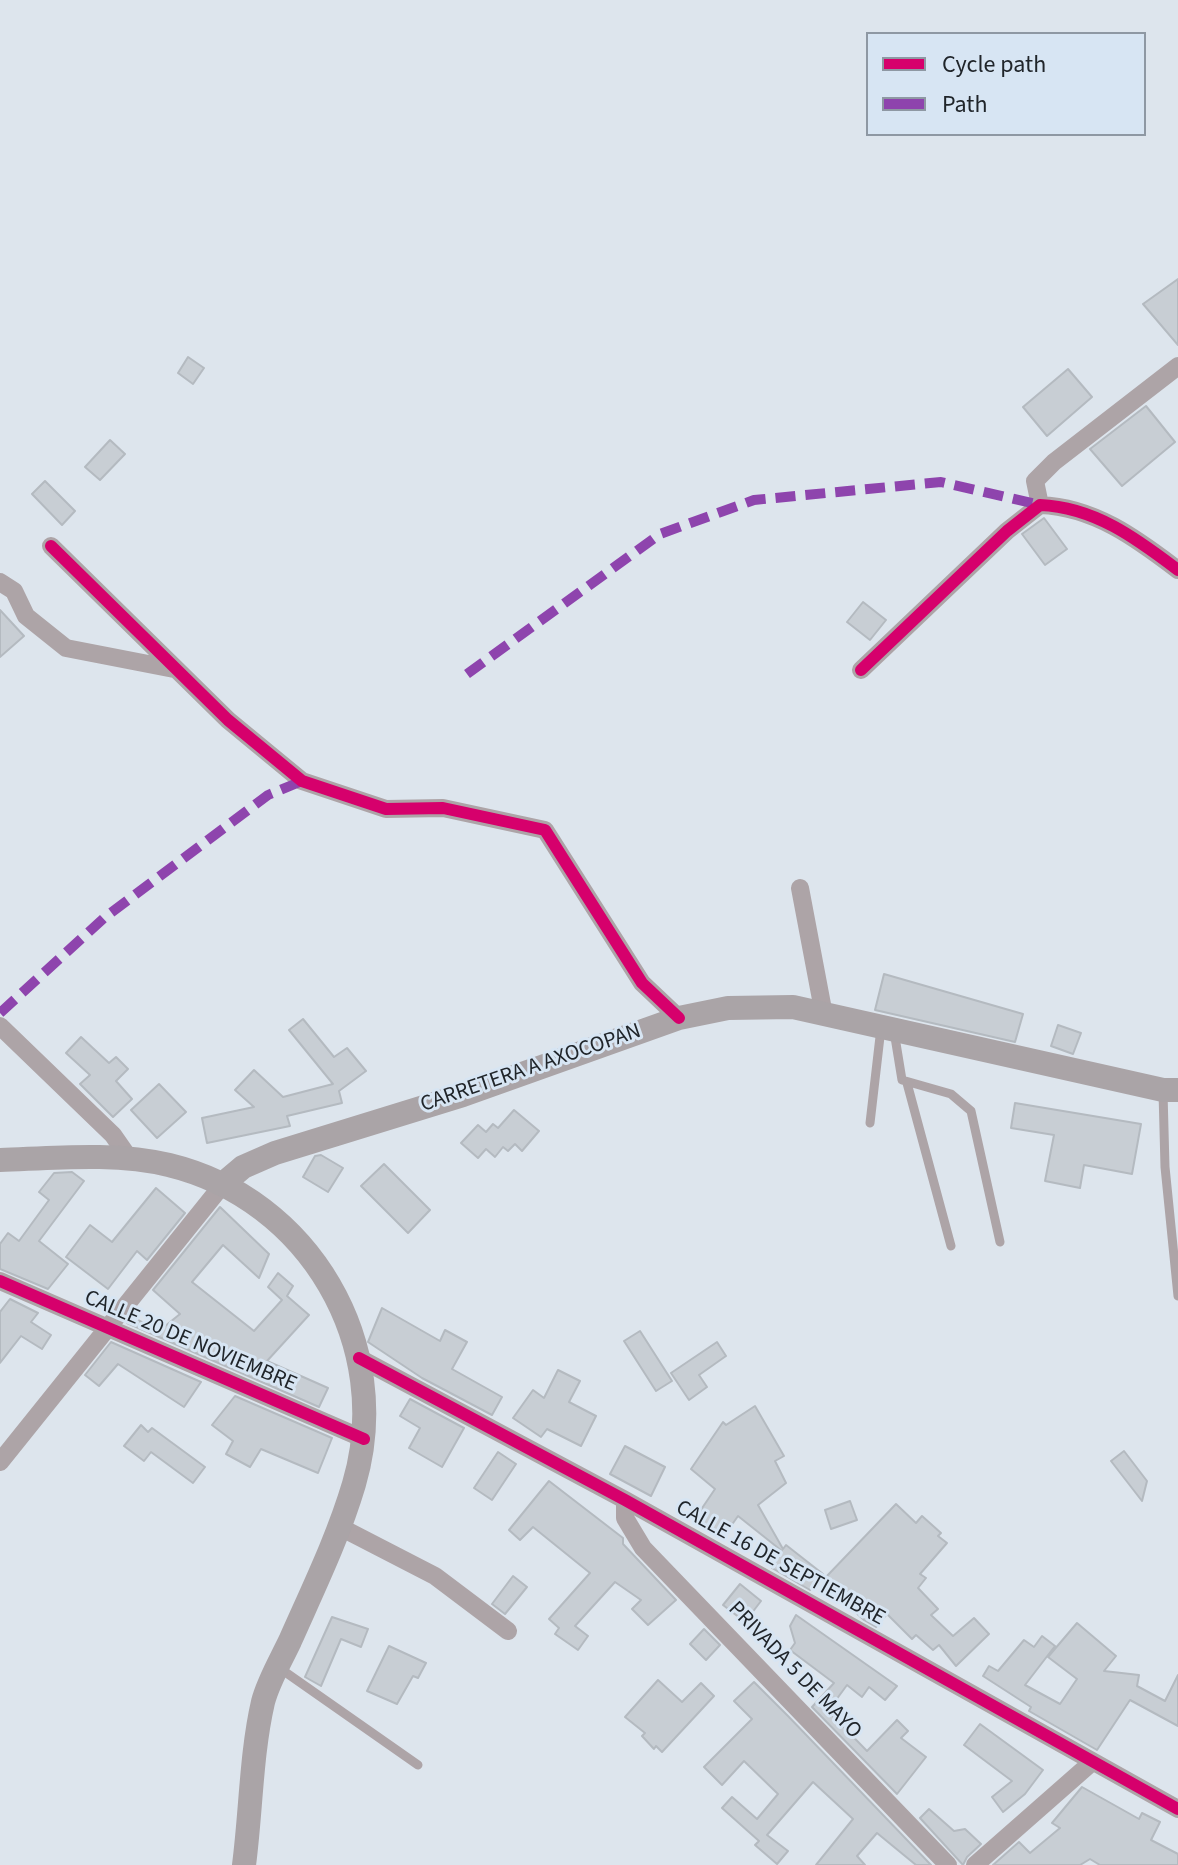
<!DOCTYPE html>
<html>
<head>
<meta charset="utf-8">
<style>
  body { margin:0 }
  #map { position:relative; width:1178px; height:1865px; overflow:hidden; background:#dde5ed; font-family:"Source Sans 3",sans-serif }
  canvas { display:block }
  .legend { position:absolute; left:866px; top:32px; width:280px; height:104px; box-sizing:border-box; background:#d7e5f3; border:2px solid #8e98a3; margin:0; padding:10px 14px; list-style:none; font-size:24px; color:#20252a }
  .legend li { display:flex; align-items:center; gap:16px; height:40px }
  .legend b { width:40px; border:2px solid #8e98a3 }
</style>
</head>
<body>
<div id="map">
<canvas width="1178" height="1865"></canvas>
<ul class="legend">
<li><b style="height:10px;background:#d6006c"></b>Cycle path</li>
<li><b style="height:10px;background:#8e44ad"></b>Path</li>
</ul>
</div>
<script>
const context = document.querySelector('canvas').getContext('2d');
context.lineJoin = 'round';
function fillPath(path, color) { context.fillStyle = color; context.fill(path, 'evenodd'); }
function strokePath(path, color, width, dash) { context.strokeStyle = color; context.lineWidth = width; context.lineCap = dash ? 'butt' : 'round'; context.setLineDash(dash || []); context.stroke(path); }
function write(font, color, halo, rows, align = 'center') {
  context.font = font + ' "Source Sans 3",sans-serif'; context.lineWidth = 6; context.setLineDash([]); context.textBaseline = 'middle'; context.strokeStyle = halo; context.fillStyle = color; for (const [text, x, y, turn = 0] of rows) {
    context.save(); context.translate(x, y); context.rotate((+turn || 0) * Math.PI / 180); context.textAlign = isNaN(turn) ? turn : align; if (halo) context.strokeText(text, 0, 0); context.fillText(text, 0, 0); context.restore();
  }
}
const building = new Path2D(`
  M 1178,279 L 1178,345 L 1143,304 Z
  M 188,357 L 204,368 L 193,384 L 178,373 Z
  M 1068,369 L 1092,397 L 1047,436 L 1023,407 Z
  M 1146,406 L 1175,442 L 1122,486 L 1090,449 Z
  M 110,440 L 125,454 L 100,480 L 85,467 Z
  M 45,481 L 75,511 L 62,525 L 32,494 Z
  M 1044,518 L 1067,549 L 1045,565 L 1022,534 Z
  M 863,602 L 886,620 L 870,640 L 847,622 Z
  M 0,610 L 24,636 L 0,657 Z
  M 884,974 L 1023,1014 L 1015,1042 L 875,1010 Z
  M 303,1019 L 334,1057 L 347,1048 L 366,1071 L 339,1091 L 342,1103 L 287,1116 L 290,1126 L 207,1143 L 202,1118 L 254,1107 L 235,1090 L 254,1070 L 283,1097 L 333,1084 L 289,1030 Z
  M 1058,1025 L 1081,1033 L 1073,1054 L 1051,1046 Z
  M 81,1037 L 109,1063 L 116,1057 L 128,1069 L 116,1081 L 132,1099 L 113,1117 L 80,1084 L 90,1075 L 66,1053 Z
  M 159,1084 L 186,1112 L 157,1138 L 131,1110 Z
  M 1015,1103 L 1141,1124 L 1132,1174 L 1084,1165 L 1080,1188 L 1045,1181 L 1054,1135 L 1011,1128 Z
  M 514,1110 L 539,1131 L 522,1151 L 515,1144 L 508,1151 L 503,1147 L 495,1157 L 486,1149 L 478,1158 L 461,1143 L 478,1125 L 486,1132 L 493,1124 L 498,1128 Z
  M 321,1155 L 343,1168 L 328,1192 L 303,1177 L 315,1156 Z
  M 384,1164 L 430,1210 L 408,1233 L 361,1186 Z
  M 72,1172 L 84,1181 L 39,1241 L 68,1264 L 48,1289 L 0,1269 L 0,1244 L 8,1233 L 19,1241 L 49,1200 L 39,1192 L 54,1173 Z
  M 156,1188 L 185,1213 L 147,1260 L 137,1251 L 108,1289 L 66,1257 L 90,1225 L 112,1242 Z
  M 220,1207 L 269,1254 L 259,1278 L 223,1245 L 192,1282 L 254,1331 L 282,1300 L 268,1287 L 278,1273 L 293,1286 L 287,1296 L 309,1315 L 267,1361 L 328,1388 L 319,1407 L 127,1323 L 132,1317 L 159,1331 L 180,1314 L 153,1290 Z
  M 10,1299 L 38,1313 L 31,1322 L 51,1335 L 42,1349 L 21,1336 L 0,1363 L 0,1312 Z
  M 382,1308 L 440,1341 L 445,1330 L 467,1342 L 452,1369 L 502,1397 L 492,1415 L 422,1378 L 368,1342 Z
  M 640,1331 L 672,1381 L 656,1391 L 624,1341 Z
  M 111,1342 L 201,1382 L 184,1407 L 118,1364 L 99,1386 L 85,1375 Z
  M 717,1342 L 726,1356 L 699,1375 L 707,1387 L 689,1400 L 671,1373 Z
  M 558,1370 L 580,1381 L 569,1402 L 596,1416 L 581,1446 L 547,1429 L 541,1437 L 513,1418 L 533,1390 L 544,1398 Z
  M 235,1396 L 332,1438 L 318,1473 L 261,1449 L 250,1467 L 226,1454 L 233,1441 L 212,1425 Z
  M 410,1399 L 464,1428 L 442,1467 L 409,1448 L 420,1428 L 400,1416 Z
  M 755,1406 L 784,1456 L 775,1461 L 786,1483 L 758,1505 L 783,1549 L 786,1545 L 823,1574 L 810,1590 L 772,1568 L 782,1551 L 738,1516 L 724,1536 L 694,1520 L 715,1489 L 691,1469 L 723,1422 L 726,1425 Z
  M 141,1425 L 148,1432 L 152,1428 L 205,1467 L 193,1483 L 151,1452 L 144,1461 L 124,1446 Z
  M 625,1446 L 665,1467 L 651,1496 L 610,1474 Z
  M 1124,1451 L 1147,1481 L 1142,1501 L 1111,1461 Z
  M 498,1452 L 516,1464 L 492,1500 L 474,1488 Z
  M 549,1481 L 623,1538 L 623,1544 L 676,1600 L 648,1625 L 632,1609 L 641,1600 L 615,1582 L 575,1626 L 588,1636 L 578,1650 L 555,1634 L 559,1628 L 549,1619 L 590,1573 L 533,1527 L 520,1540 L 509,1530 Z
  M 850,1501 L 857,1520 L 831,1529 L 825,1510 Z
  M 896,1504 L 916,1523 L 922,1516 L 941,1533 L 938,1536 L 947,1543 L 920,1574 L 926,1578 L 918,1588 L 938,1609 L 931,1615 L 953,1636 L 974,1618 L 989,1634 L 956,1666 L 939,1645 L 933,1650 L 916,1635 L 912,1639 L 887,1614 L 876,1627 L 864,1620 L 844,1602 L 850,1594 L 826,1577 Z
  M 513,1576 L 527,1587 L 505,1614 L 492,1604 Z
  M 740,1584 L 761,1601 L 745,1622 L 723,1605 Z
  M 796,1615 L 897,1686 L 885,1700 L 869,1687 L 862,1697 L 847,1685 L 828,1711 L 867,1751 L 897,1720 L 908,1731 L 901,1738 L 926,1757 L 897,1794 L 812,1707 L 834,1683 L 790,1650 L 795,1643 L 790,1626 Z
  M 332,1617 L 368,1629 L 361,1647 L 341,1639 L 321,1686 L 305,1677 Z
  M 1077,1623 L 1116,1656 L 1104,1671 L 1139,1675 L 1137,1686 L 1165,1701 L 1178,1675 L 1178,1726 L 1130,1700 L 1097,1750 L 1029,1711 L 1031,1707 L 983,1676 L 989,1666 L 998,1671 L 1024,1640 L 1034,1647 L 1042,1636 L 1055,1646 L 1025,1685 L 1060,1704 L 1077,1679 L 1048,1657 Z
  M 704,1629 L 720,1645 L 706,1660 L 690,1644 Z
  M 389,1646 L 426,1663 L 418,1678 L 413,1676 L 397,1704 L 367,1691 Z
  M 658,1680 L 682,1702 L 701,1683 L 714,1696 L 662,1752 L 656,1746 L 654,1749 L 642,1736 L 645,1733 L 625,1717 Z
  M 754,1682 L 788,1716 L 931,1865 L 916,1865 L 877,1833 L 857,1856 L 865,1865 L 816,1865 L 853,1819 L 813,1782 L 767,1835 L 788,1851 L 777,1864 L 755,1845 L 759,1841 L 722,1808 L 732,1797 L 757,1819 L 778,1794 L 744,1761 L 722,1785 L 704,1767 L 752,1719 L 734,1701 Z
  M 980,1724 L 1043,1770 L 1025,1794 L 1003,1812 L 992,1797 L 1012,1781 L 964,1745 Z
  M 1082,1787 L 1139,1819 L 1142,1813 L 1160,1822 L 1151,1840 L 1178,1854 L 1178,1865 L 1100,1865 L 1090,1859 L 1080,1865 L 993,1865 L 1019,1842 L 1030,1853 L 1060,1828 L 1052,1823 Z
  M 929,1809 L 954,1831 L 965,1829 L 981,1844 L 967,1857 L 963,1865 L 920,1818 Z`);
const service = new Path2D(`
  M 894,1031 L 902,1080 L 951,1094 L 971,1111 L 1000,1242
  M 907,1083 L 951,1246
  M 1163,1092 L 1165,1167 L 1178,1296
  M 870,1123 L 881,1028
  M 278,1667 L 418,1765`);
const minor = new Path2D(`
  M 1040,505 L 1035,481 L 1054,462 L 1178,366
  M 51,546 L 228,720 L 302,781 L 386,809 L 443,808 L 545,830 L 642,983 L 679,1018
  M 0,582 L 14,591 L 26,616 L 66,648 L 174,669
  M 861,670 L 1007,531 L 1040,505 C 1094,507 1136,538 1178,570
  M 800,888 L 824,1015
  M 0,1026 L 113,1135 L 129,1158
  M 0,1281 L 364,1439
  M 359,1358 L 625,1500 L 1178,1809
  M 0,1462 L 224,1183
  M 625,1500 L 625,1518 L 643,1548 L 948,1865
  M 340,1527 L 435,1576 L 508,1631
  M 975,1865 L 1091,1763`);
const secondary = new Path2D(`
  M 0,1160 C 55,1158 116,1152 169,1165 C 309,1199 395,1345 354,1484 C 338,1538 313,1589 290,1641 C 281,1660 268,1682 263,1702 C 251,1754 251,1812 244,1865
  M 224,1183 L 243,1167 L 275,1153 L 463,1095 L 679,1018 L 728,1008 L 793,1007 L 1163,1090 L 1178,1090`);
const quiet = new Path2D(`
  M 467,674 L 660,534 L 754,500 L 941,482 L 1040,505
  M 0,1013 L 104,918 L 268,795 L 302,781`);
const cycleway = new Path2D(`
  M 51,546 L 228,720 L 302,781 L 386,809 L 443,808 L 545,830 L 642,983 L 679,1018
  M 861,670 L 1007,531 L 1040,505 C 1094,507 1136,538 1178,570
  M 0,1281 L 364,1439
  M 359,1358 L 625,1500 L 1178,1809`);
const streetNames = [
  ["CARRETERA A AXOCOPAN",531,1069,-19],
  ["CALLE 20 DE NOVIEMBRE",190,1342,23],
  ["CALLE 16 DE SEPTIEMBRE",780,1564,29],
  ["PRIVADA 5 DE MAYO",794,1671,46]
];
fillPath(building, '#c8ced4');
strokePath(building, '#b4bac0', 2);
strokePath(service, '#ada4a7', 9);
strokePath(minor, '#ada4a7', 18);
strokePath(secondary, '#aaa4a7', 24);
strokePath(quiet, '#8e44ad', 10, [20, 10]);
strokePath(cycleway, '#d6006c', 12);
write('22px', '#20252a', '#d7e5f3', streetNames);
</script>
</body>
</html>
